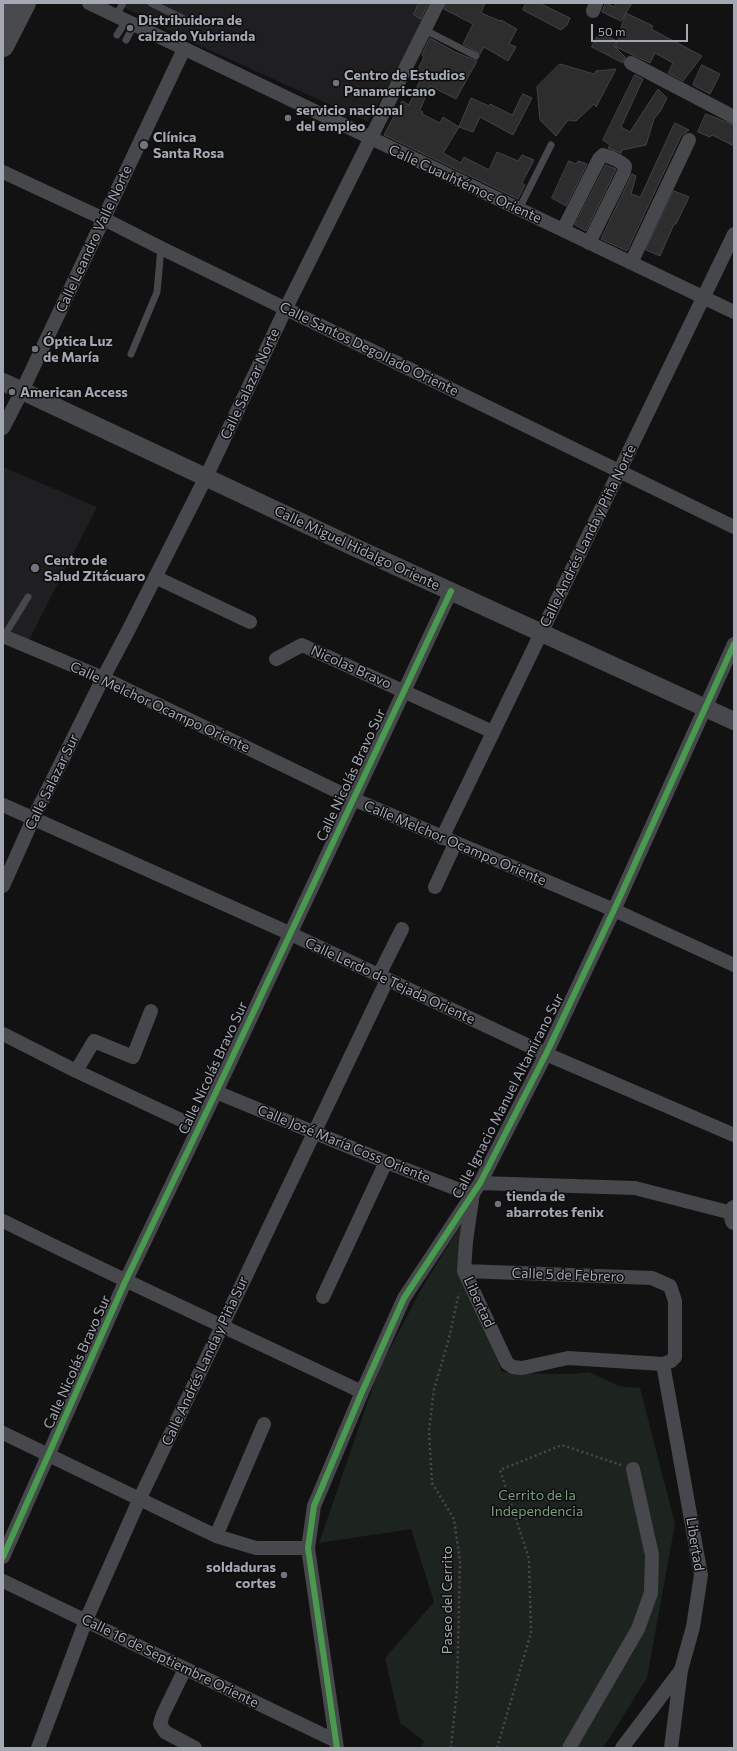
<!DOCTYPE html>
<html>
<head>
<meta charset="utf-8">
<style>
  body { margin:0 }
  #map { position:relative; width:737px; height:1751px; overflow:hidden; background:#121213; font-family:Commissioner,sans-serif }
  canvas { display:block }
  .frame { position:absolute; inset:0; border:4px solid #a4a8b3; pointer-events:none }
  .scale { position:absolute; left:591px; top:24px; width:97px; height:18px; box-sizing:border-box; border:2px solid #a4a8b3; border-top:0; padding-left:5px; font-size:12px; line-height:14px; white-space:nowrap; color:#a4a8b3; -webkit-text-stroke:3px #0d0d0e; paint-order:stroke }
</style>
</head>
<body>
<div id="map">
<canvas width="737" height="1751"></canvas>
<div class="frame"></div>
<div class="scale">50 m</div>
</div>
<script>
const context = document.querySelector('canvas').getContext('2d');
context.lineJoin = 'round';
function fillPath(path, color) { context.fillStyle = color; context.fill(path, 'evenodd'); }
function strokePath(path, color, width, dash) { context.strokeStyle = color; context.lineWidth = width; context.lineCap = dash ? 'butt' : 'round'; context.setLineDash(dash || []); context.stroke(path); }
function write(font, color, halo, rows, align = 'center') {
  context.font = font + ' Commissioner,sans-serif'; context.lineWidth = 3; context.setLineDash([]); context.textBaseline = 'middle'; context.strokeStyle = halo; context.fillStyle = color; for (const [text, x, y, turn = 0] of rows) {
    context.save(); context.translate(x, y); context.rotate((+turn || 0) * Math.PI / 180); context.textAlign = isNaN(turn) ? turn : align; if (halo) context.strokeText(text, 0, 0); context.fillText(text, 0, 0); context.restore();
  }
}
const built = new Path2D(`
  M 115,3 L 434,3 L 368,122 L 196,44 Z
  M 3,467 L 97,507 L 29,640 L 3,628 Z`);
const green = new Path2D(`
  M 461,1225 L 459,1271 L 464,1271 L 502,1372 L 548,1374 L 575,1374 L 589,1372 L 619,1386 L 640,1388 L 675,1524 L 647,1678 L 603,1748 L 421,1748 L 424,1741 L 400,1723 L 385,1658 L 434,1602 L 411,1529 L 319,1543 L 379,1369 L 423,1286 Z`);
const building = new Path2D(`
  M 419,3 L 428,3 L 421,19 L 414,15 Z
  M 446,3 L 485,3 L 481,13 L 500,21 L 501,20 L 517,29 L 509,44 L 516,47 L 508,61 L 484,47 L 480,54 L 463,44 L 473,24 L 444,9 Z
  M 526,3 L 539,3 L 570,18 L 567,25 L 561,30 L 523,10 Z
  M 606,3 L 614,7 L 616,3 L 632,3 L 621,21 L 602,12 Z
  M 626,13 L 653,26 L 651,29 L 702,56 L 683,81 L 668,73 L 673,63 L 655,53 L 650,63 L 616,47 Z
  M 599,33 L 617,41 L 614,46 L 625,57 L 623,63 L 592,47 Z
  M 430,38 L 455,52 L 477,61 L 456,99 L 430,86 L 420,110 L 423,112 L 422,114 L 440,123 L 443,117 L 459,127 L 443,153 L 461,163 L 464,157 L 489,170 L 497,152 L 518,161 L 522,155 L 534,160 L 522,183 L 525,185 L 518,199 L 384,135 L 402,101 L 409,105 L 420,80 L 414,77 L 424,57 L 422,55 Z
  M 560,64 L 594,74 L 596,71 L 616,69 L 596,107 L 594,104 L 576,121 L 568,120 L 556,136 L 540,120 L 537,87 Z
  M 702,65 L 720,74 L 710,94 L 693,85 Z
  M 635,75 L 643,79 L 621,127 L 630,132 L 658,89 L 667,98 L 661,110 L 654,119 L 646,145 L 622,150 L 621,153 L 608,148 L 610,145 L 603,140 Z
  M 523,94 L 532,98 L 513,135 L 480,117 L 473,132 L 459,127 L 471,98 L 489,106 L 490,104 L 512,115 Z
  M 706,114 L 734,125 L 734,146 L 712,135 L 710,137 L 698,132 Z
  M 675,123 L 689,130 L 681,136 L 627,251 L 601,239 L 632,174 L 636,176 L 631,194 L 640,197 Z
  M 569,161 L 576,164 L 578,161 L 587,164 L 566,206 L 552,198 Z
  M 606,165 L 616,169 L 586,231 L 575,225 Z
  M 674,191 L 689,197 L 676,224 L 674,224 L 660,256 L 646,250 Z`);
const path = new Path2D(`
  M 451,1748 L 457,1688 L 460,1561 L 454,1519 L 432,1483 L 429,1431 L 434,1389 L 448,1342 L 459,1293
  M 497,1748 L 531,1633 L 529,1559 L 500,1470 L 562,1445 L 621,1465`);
const service = new Path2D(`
  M 151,3 L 184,19
  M 116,16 L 123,3
  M 425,30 L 476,56
  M 117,35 L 126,21
  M 126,40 L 134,25
  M 519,209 L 551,145
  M 131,354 L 157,292 L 161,248
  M 4,636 L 28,597`);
const minor = new Path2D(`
  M 89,3 L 734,312
  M 593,11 L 596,3
  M 631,63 L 734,117
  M 3,172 L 104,219 L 161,248 L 734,527
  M 563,230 L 599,159 L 603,155 C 611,157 619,160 625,166 L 624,172 L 589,243
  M 631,263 L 689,140
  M 3,428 L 22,391 L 184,49
  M 155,577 L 250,622
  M 3,636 L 103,678 L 353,799 L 614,910 L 734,965
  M 276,659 L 302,645 L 493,732
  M 3,805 L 289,933 L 546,1054 L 734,1135
  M 442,838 L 734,234
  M 3,886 L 33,819 L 103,678 L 128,631 L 206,477 L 286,308 L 438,3
  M 435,887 L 455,844
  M 379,975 L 402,929
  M 3,1034 L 76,1071 L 198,1128
  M 76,1071 L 94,1041 L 133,1057 L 151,1011
  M 216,1092 L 386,1162 L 473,1195
  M 480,1183 L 635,1188 L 732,1213
  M 3,1221 C 122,1280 242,1335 362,1392
  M 464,1271 L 652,1278 L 670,1286 L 675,1301 L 675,1357 L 671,1361 L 663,1364 L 568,1358 L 522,1368 L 513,1367 L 507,1363 L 464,1271 L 466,1241 L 472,1200
  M 323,1297 L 386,1162
  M 663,1364 L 701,1575 L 693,1627 L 681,1670 L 671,1748
  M 3,1433 L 216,1536 L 256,1548 L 308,1548
  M 216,1536 L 264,1424
  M 3,1557 L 125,1282 L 216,1092 L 451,591
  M 3,1581 L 336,1741
  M 185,1669 L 163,1714 L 160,1724 L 165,1732 L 195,1748
  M 38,1748 L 86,1620 L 140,1498 L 387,980
  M 337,1748 L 308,1548 L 314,1506 L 362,1392 L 404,1298 L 480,1183 L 546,1054 L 614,910 L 734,644
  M 569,1748 L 638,1629 L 651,1593 L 652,1555 L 633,1469
  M 622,1748 L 681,1670`);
const tertiary = new Path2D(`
  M 3,382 L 354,547 L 734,721
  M 734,1209 L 732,1213 L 734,1221`);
const primary = new Path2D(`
  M 3,10 L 7,3
  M 3,46 L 25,3`);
const cycleway = new Path2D(`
  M 3,1557 L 125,1282 L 216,1092 L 451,591
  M 337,1748 L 308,1548 L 314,1506 L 362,1392 L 404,1298 L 480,1183 L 546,1054 L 614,910 L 734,644`);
const markers = [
  [130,28,4,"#71747b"],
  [336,83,4,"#71747b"],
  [288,118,4,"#71747b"],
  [144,145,5,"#71747b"],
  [35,349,4,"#71747b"],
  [12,392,4,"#71747b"],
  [35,568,5,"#71747b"],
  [498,1204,4,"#71747b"],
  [284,1575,4,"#71747b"]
];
const poiNames = [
  ["Distribuidora de",138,20],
  ["calzado Yubrianda",138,36],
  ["Centro de Estudios",344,75],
  ["Panamericano",344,91],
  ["servicio nacional",296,110],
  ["del empleo",296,126],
  ["Clínica",153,137],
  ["Santa Rosa",153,153],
  ["Óptica Luz",43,341],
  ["de María",43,357],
  ["American Access",20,392],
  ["Centro de",44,560],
  ["Salud Zitácuaro",44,576],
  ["tienda de",506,1196],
  ["abarrotes fenix",506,1212],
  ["soldaduras",276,1567,"right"],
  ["cortes",276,1583,"right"]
];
const streetNames = [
  ["Calle Cuauhtémoc Oriente",465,184,25],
  ["Calle Leandro Valle Norte",94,239,-65],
  ["Calle Santos Degollado Oriente",369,349,26],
  ["Calle Salazar Norte",250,384,-65],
  ["Calle Andrés Landa y Piña Norte",588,536,-64],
  ["Calle Miguel Hidalgo Oriente",357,548,25],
  ["Nicolas Bravo",351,667,24],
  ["Calle Melchor Ocampo Oriente",160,707,25],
  ["Calle Nicolás Bravo Sur",351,775,-65],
  ["Calle Salazar Sur",52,782,-64],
  ["Calle Melchor Ocampo Oriente",455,843,23],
  ["Calle Lerdo de Tejada Oriente",390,981,25],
  ["Calle Nicolás Bravo Sur",213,1068,-65],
  ["Calle Ignacio Manuel Altamirano Sur",508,1096,-63],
  ["Calle José María Coss Oriente",344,1144,22],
  ["Calle 5 de Febrero",568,1275,2],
  ["Libertad",479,1302,65],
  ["Calle Andrés Landa y Piña Sur",205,1361,-65],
  ["Calle Nicolás Bravo Sur",77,1362,-66],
  ["Libertad",695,1544,81],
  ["Paseo del Cerrito",447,1600,-90],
  ["Calle 16 de Septiembre Oriente",170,1661,26]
];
const parkNames = [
  ["Cerrito de la",537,1495],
  ["Independencia",537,1511]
];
fillPath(built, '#1f1f21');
fillPath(green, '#1d231e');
fillPath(building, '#2d2d2e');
strokePath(building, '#424346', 1);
strokePath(path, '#484a4d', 2.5, [2, 3]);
strokePath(service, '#47484b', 7);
strokePath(minor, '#47484b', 14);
strokePath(tertiary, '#47484b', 18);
strokePath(primary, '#494a4d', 22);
strokePath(cycleway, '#469c4c', 6);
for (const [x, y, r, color] of markers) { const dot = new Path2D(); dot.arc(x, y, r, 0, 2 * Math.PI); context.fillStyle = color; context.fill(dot); strokePath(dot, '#0d0d0e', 1.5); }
write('bold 14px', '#a4a8b3', '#0d0d0e', poiNames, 'left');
write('14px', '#a4a8b3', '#0d0d0e', streetNames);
write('14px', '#7c9d80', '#0d0d0e', parkNames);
</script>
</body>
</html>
